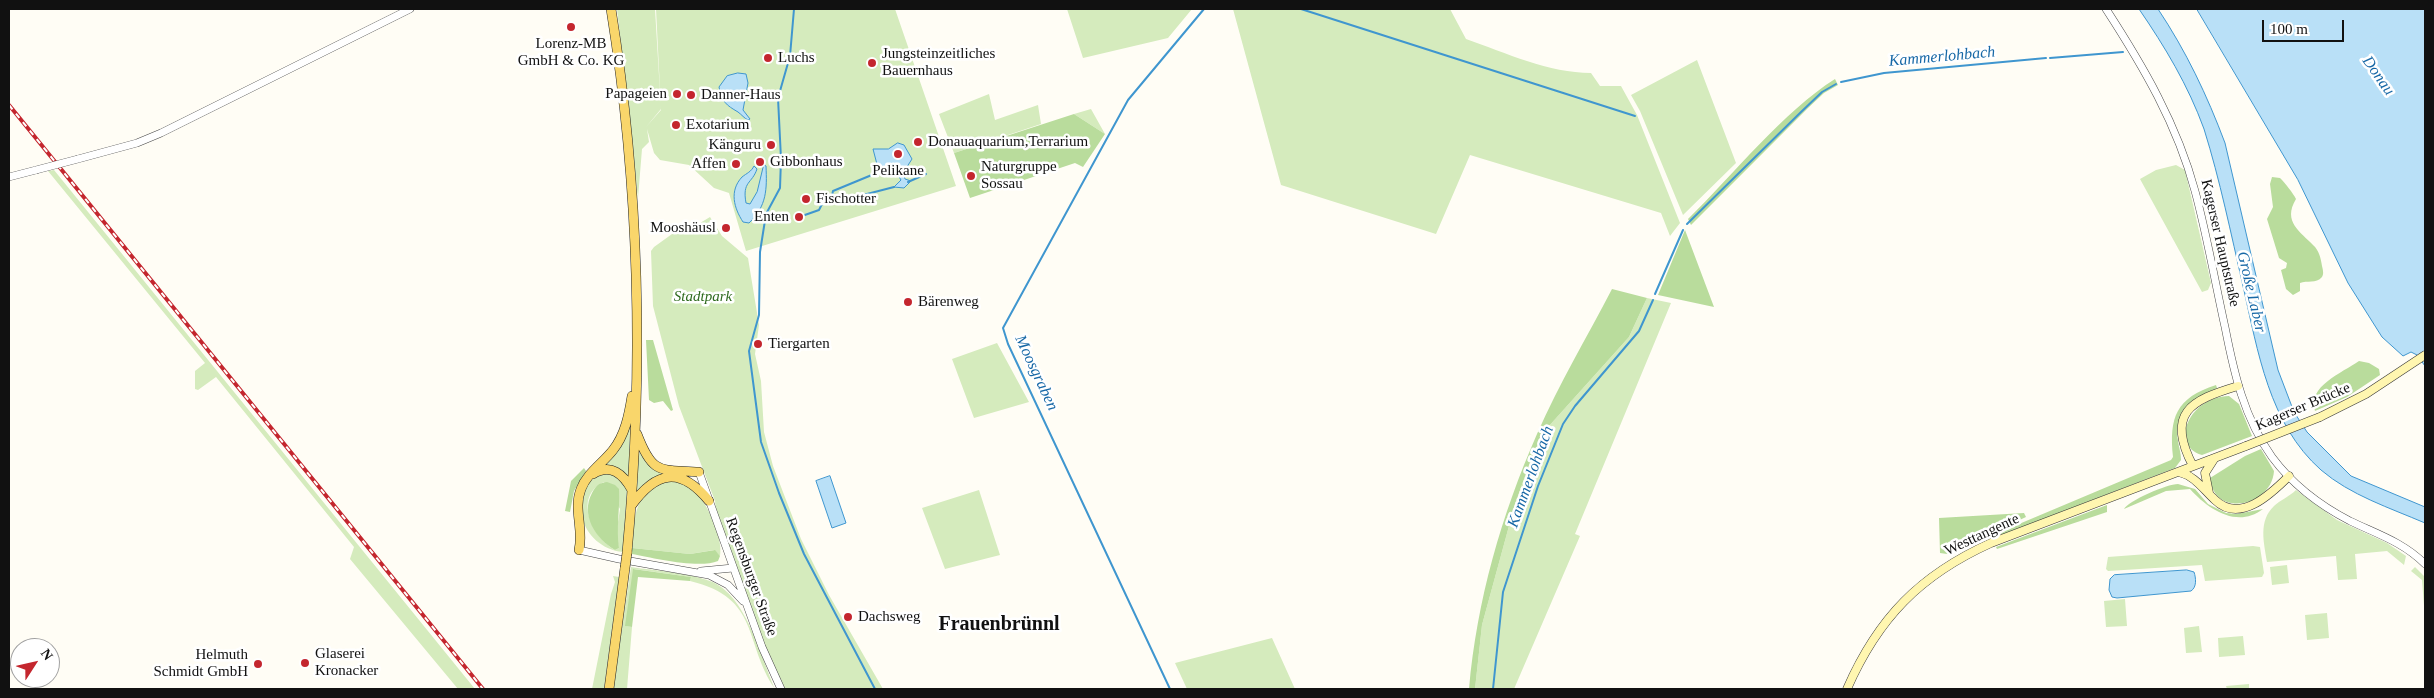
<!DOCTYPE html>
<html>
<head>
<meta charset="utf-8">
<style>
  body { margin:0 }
  #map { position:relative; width:2434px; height:698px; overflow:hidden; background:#fffdf5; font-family:"Times New Roman",serif }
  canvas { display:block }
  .frame { position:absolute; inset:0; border:10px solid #111; pointer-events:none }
  .north { position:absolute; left:10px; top:638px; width:50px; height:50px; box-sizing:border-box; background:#fff; border:1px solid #a0a0a0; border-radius:50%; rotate:55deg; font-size:14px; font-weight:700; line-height:20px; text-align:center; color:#111 }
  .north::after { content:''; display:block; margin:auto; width:18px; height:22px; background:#c4262e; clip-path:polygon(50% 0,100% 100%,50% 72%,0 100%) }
  .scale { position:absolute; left:2262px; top:20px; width:82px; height:22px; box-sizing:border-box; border:2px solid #111; border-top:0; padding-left:6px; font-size:15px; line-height:18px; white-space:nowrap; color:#111; -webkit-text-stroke:4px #fff; paint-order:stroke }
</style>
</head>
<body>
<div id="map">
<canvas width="2434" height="698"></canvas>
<div class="frame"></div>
<div class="north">N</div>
<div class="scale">100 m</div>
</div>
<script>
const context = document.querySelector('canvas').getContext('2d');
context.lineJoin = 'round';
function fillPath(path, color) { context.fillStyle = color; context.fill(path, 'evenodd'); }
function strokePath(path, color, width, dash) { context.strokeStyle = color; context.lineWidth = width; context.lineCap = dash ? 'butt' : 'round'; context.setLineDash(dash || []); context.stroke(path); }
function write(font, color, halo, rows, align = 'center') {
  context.font = font + ' "Times New Roman",serif'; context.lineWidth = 5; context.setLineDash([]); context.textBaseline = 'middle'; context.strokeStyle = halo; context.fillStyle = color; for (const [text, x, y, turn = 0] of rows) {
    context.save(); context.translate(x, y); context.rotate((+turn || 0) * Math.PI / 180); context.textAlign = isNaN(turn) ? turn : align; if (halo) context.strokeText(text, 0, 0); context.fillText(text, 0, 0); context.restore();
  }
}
const green = new Path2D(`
  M 617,9 L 655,9 L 661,109 L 646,127 L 661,110 L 656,9 L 895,9 L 956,186 L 746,251 L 729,193 L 714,188 L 689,165 L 660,160 L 654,153 L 647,129 L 649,142 L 642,149 L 638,198 Z
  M 1067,9 L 1192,9 L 1168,38 L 1083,58 Z
  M 1233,9 L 1450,9 L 1466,39 C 1506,53 1549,73 1591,73 L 1600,86 L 1621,86 L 1637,115 L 1680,223 L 1670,236 L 1661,213 L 1470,155 L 1436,234 L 1281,185 Z
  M 1697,60 L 1736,163 L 1683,215 L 1640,111 L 1631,95 Z
  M 989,94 L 995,120 L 1038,105 L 1041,124 L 954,153 L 939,114 Z
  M 1091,109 L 1105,134 L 1074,114 Z
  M 2176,165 L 2185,170 L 2211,283 L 2208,290 L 2202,292 L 2140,179 L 2156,170 Z
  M 54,170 L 475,689 L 458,689 L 350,559 L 354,547 L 216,377 L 198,390 L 195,389 L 195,371 L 205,363 L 48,171 Z
  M 710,217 L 722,236 L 748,258 L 759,325 L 755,354 L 761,381 L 764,432 L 773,466 L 801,539 L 829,595 L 883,689 L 785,689 L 765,646 L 716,511 L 715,501 L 679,406 L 653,306 L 651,251 L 654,247 L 679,229 L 700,223 Z
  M 1647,298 L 1671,303 L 1575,534 L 1580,536 L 1514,689 L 1475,689 L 1482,625 L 1515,504 L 1532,457 L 1549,426 L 1629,337 Z
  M 997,343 L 1029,402 L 974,418 L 952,359 Z
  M 630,423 L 629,476 L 627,476 L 604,465 Z
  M 638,452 L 664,473 L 648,481 L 637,493 Z
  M 603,472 L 614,473 L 627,489 L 623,552 C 581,548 563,492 603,472 ZM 604,482 L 620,509 L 616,535 L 619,548 L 615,550 C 593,537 572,497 604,482 Z
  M 672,480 C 677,481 683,482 687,484 C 704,494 724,537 720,556 L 714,550 L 690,554 L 632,548 C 634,515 635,487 672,480 Z
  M 979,490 L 1000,555 L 945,569 L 922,508 Z
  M 2296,490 L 2337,520 L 2387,543 L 2406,556 L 2404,565 L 2387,551 L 2355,554 L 2357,579 L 2338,580 L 2336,556 L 2267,562 C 2264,543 2258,521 2274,506 C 2280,500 2289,497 2296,490 Z
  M 2253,546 L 2260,547 L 2264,573 L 2262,577 L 2205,581 L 2202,565 L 2108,571 L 2106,569 L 2108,557 Z
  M 2287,565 L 2289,583 L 2272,585 L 2270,567 Z
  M 631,567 C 657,571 685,572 710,581 C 746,594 761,657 775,689 C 743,642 761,598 690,581 L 691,577 L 634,569 L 626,626 L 632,627 L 627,689 L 613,689 Z
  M 2415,567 L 2425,577 L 2425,619 L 2422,580 L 2411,571 Z
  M 613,576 L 619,577 L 604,689 L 592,689 L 611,594 L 615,582 Z
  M 2125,599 L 2127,626 L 2106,627 L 2104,601 Z
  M 2327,613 L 2329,638 L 2307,640 L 2305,615 Z
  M 2199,626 L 2202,652 L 2186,653 L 2184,628 Z
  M 2243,636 L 2245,655 L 2219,657 L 2218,638 Z
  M 1272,638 L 1295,689 L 1187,689 L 1175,663 Z
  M 2249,684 L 2249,689 L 2227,689 L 2226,686 Z`);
const forest = new Path2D(`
  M 1835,79 L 1838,85 L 1824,93 L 1808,108 L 1691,225 L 1688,219 C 1733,175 1784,111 1835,79 Z
  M 1074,114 L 1105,134 L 1083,167 L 1075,163 L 970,198 L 954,153 Z
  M 2272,177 L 2280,178 C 2285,183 2293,193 2296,199 C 2282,222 2301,232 2313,245 C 2319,250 2321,259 2322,266 C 2323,270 2324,274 2322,277 C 2316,284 2307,280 2300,283 L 2300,291 L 2293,295 L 2286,289 L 2281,270 L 2286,268 L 2287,263 L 2279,258 L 2267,219 L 2273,207 L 2270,184 Z
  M 1685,230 L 1714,307 L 1658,295 Z
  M 1612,289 L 1647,298 L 1629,337 L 1549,426 L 1532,457 L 1515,504 L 1482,625 L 1475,689 L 1469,689 C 1477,600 1501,516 1537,434 C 1559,384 1587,337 1612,289 Z
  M 646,340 L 653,340 L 673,410 L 671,411 L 663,401 L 654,403 L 649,400 Z
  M 2359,361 L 2369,363 L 2379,369 L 2380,375 L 2347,397 L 2315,411 C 2307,386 2342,373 2359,361 Z
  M 2216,385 L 2217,388 C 2194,398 2173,412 2178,441 C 2179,448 2181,453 2181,460 L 2175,468 L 2002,535 L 2000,532 L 2171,460 L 2173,457 C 2169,417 2176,398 2216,385 Z
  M 2229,396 L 2239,404 L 2252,436 L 2202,455 C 2169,445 2189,397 2229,396 Z
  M 2261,449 L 2274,471 C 2272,506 2214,519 2210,478 L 2245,456 Z
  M 584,468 L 586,471 L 574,491 L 570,512 L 565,511 L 571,481 Z
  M 607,482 L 615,485 L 619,489 C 620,510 616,529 619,548 L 615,550 C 596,539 580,515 592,493 C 596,486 598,483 607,482 Z
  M 2178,484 L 2195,489 L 2208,504 L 2226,513 L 2237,514 L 2263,509 C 2237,529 2208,509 2190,489 L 2166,491 L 2124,509 C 2128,501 2167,484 2178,484 Z
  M 2107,505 L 2107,512 L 1997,549 L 1996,547 Z
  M 2024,513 L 2026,517 L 1947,554 L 1940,553 L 1939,518 Z
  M 632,548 L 690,554 L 715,550 L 720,556 L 718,561 C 699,569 653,558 632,554 Z
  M 633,569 L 691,577 L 690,581 L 638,577 L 632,627 L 625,626 Z`);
const water = new Path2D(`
  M 2139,9 L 2158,9 C 2186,51 2207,95 2225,143 L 2278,370 L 2294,412 L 2307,432 L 2351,476 L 2425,507 L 2425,523 C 2390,508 2350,495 2321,470 C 2269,424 2258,352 2243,286 C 2231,234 2220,180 2204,129 C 2188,85 2165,47 2139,9 Z
  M 2197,9 L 2424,9 L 2425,11 L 2425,366 L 2417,355 L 2411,352 L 2403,356 L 2382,337 L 2348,283 L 2298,180 Z
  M 738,73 L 746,74 L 748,83 L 743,110 L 750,119 L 748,120 C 744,118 742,115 738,112 C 726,105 722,102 719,87 L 727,76 Z
  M 898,143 L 904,145 L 912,159 L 903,173 L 905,179 L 911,181 L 904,188 L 894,187 L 901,180 L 892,165 L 886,168 L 887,172 L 879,172 L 873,149 L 888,149 Z
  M 764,165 L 766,166 C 767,189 767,206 749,223 L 743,222 C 734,208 729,191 742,177 C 747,173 751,172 754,166 L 757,169 C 752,184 742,181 746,203 L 750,204 L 757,192 Z
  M 830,476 L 846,523 L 832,528 L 816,481 Z
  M 2187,570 L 2194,572 C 2196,578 2197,587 2191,591 L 2117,598 L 2112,597 L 2109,590 L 2110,579 L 2114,575 Z`);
const stream = new Path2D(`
  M 794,9 L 790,56 L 778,98 L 781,159 L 780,188 L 766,214 L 760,252 L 759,315 L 749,351 L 761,442 L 779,493 L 804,554 L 875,689
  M 1301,9 L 1635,116
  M 2050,58 L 2123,52
  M 1841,82 L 1884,73 L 2046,58
  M 908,182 L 926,174
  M 831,200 L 833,191 L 879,172
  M 802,216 L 819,210 L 824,200 L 836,202 L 894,187
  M 1687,224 L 1800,113 L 1822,92 L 1836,84
  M 1655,294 L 1683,230
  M 1170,689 L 1008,344 L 1003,328 L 1128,100 L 1204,9
  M 1493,689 L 1503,592 L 1538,486 L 1563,424 L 1575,406 L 1639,331 L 1653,300`);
const tertiary = new Path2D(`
  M 2106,9 C 2143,66 2177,124 2195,191 C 2207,235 2215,282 2225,327 C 2234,373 2244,418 2272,457 C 2292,484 2321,506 2350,521 C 2377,534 2403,542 2425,564
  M 78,159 L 137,143 L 161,133 L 410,9
  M 9,177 L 36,170
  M 699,472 L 762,647 L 781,689
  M 579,550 L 619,559 L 709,575 L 728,585 L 743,601
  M 701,571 L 733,568`);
const secondary = new Path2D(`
  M 2320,417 L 2366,394 L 2425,355
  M 2193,466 C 2165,413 2191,400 2238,386
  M 2179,472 C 2195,476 2203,489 2215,500 C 2240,524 2271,494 2289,476
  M 2209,493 L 2205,473 L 2214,459
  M 1847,689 C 1878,618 1920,575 1991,543 L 2246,446`);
const primary = new Path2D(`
  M 611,9 C 640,190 644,371 627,553
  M 637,434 C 653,476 660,469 699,472
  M 593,474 C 611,463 623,474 632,490
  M 631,506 C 656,471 680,466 709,501
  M 579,550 C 584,529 573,509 581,489 C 587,473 603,463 613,450 C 625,435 629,415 632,396
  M 609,689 L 625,568`);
const rail = new Path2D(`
  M 9,105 L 483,689`);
const tertiaryBridge = new Path2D(`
  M 36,170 L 78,159`);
const secondaryBridge = new Path2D(`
  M 2246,446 L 2320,417`);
const primaryBridge = new Path2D(`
  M 625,568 L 627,553`);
const markers = [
  [571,27,5,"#c4262e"],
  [768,58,5,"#c4262e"],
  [872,63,5,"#c4262e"],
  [677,94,5,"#c4262e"],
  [691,95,5,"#c4262e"],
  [676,125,5,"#c4262e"],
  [918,142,5,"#c4262e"],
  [771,145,5,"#c4262e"],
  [898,154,5,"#c4262e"],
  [760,162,5,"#c4262e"],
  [736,164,5,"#c4262e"],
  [971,176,5,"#c4262e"],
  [806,199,5,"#c4262e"],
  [799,217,5,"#c4262e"],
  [726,228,5,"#c4262e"],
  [908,302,5,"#c4262e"],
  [758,344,5,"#c4262e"],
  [848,617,5,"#c4262e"],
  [305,663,5,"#c4262e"],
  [258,664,5,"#c4262e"]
];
const poiNames = [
  ["Lorenz-MB",571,44,"center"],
  ["GmbH & Co. KG",571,61,"center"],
  ["Jungsteinzeitliches",882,54],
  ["Bauernhaus",882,71],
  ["Luchs",778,58],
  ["Papageien",667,94,"right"],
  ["Danner-Haus",701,95],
  ["Exotarium",686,125],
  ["Donauaquarium,Terrarium",928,142],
  ["Känguru",761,145,"right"],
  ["Gibbonhaus",770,162],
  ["Affen",726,164,"right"],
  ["Naturgruppe",981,167],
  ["Sossau",981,184],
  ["Pelikane",898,171,"center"],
  ["Fischotter",816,199],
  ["Enten",789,217,"right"],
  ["Mooshäusl",716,228,"right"],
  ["Bärenweg",918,302],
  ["Tiergarten",768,344],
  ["Dachsweg",858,617],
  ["Glaserei",315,654],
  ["Kronacker",315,671],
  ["Helmuth",248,655,"right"],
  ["Schmidt GmbH",248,672,"right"]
];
const streetNames = [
  ["Kagerser Hauptstraße",2220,243,77],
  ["Kagerser Brücke",2303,407,-23],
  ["Westtangente",1982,535,-25],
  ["Regensburger Straße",751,577,70]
];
const parkNames = [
  ["Stadtpark",703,297]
];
const waterNames = [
  ["Kammerlohbach",1942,57,-5],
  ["Donau",2378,76,55],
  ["Große Laber",2251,292,77],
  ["Moosgraben",1036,373,65],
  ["Kammerlohbach",1531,477,-70]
];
const districtNames = [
  ["Frauenbrünnl",999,625]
];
fillPath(green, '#d5ebbd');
fillPath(forest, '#b9dc9c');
fillPath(water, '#b9e0f7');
strokePath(water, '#3f96cf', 1);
strokePath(stream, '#3f96cf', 2);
strokePath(tertiary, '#444', 8);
strokePath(secondary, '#333', 9);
strokePath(primary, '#222', 10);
strokePath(tertiary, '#fff', 7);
strokePath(secondary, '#fff6b0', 8);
strokePath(primary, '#f9d66b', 9);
strokePath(rail, '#c4262e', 4);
strokePath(rail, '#fff', 2, [5.5]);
strokePath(tertiaryBridge, '#444', 8, []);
strokePath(secondaryBridge, '#333', 9, []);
strokePath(primaryBridge, '#222', 10, []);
strokePath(tertiaryBridge, '#fff', 7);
strokePath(secondaryBridge, '#fff6b0', 8);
strokePath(primaryBridge, '#f9d66b', 9);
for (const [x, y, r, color] of markers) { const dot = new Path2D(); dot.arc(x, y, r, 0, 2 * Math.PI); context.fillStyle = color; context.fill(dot); strokePath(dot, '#fff', 2); }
write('15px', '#111', '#fff', poiNames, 'left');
write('15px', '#111', '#fff', streetNames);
write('italic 15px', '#2f6b1f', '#fff', parkNames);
write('italic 16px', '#1768a6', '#fff', waterNames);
write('bold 20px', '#111', '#fff', districtNames);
</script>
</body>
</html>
